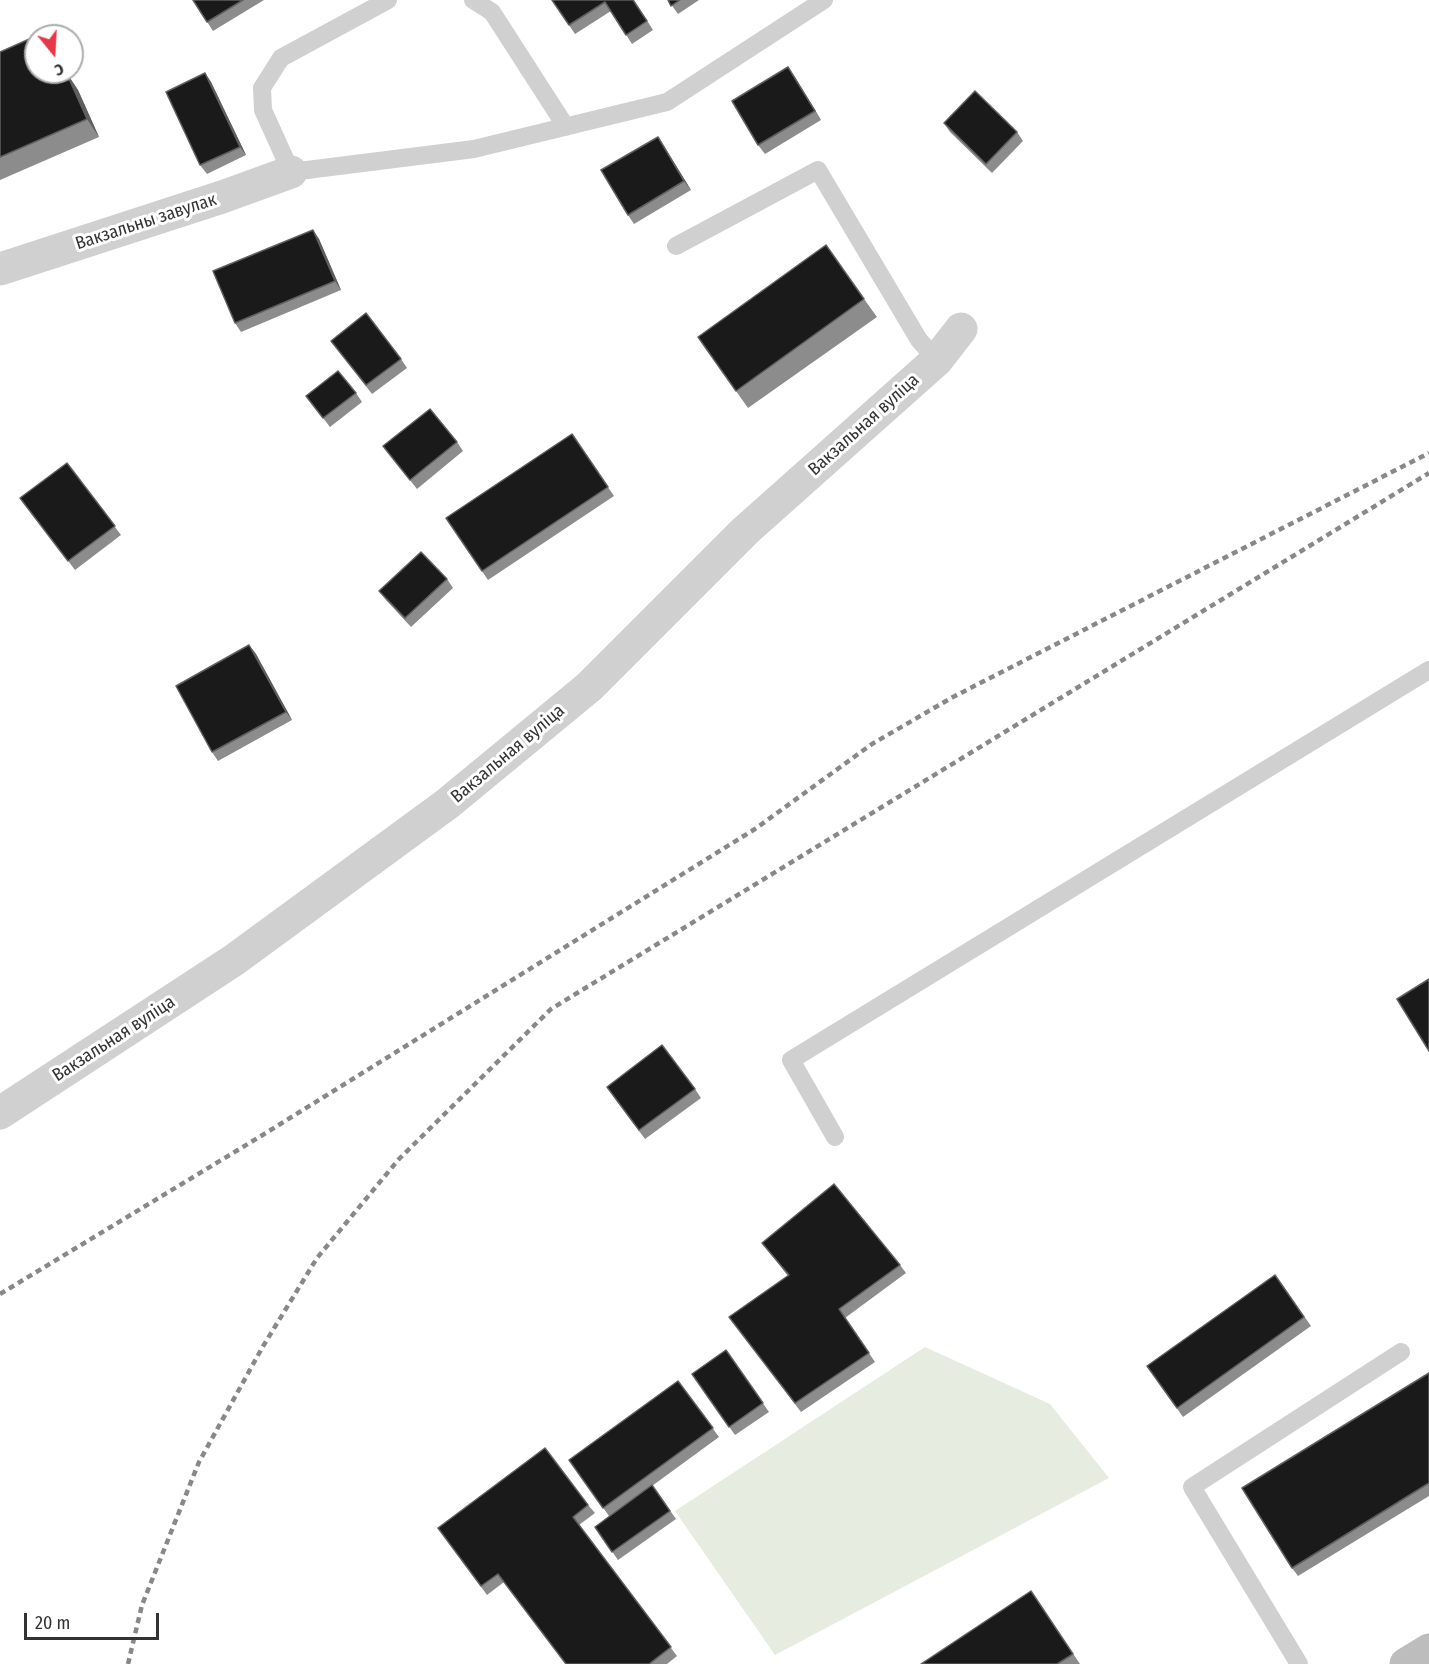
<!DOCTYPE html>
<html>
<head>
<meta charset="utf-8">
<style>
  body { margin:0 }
  #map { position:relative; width:1429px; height:1664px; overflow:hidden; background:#fff; font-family:"Fira Sans Condensed",sans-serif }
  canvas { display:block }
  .north { position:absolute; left:24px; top:24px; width:60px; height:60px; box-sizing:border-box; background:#fff; border:2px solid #adadad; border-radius:50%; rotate:162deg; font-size:16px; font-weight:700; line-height:24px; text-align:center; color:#333 }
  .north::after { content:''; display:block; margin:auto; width:21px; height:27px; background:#e63946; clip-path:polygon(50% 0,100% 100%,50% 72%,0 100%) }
  .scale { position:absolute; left:24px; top:1613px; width:135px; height:27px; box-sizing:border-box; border:3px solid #333; border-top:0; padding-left:8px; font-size:18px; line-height:21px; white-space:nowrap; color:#333; -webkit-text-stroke:4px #fff; paint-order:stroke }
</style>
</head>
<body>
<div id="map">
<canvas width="1429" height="1664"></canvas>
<div class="north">С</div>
<div class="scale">20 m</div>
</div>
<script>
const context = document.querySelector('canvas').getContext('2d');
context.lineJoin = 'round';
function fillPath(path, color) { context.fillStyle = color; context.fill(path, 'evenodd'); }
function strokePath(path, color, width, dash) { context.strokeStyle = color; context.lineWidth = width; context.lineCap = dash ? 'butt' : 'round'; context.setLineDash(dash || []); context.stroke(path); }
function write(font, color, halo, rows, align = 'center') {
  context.font = font + ' "Fira Sans Condensed",sans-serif'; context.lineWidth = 6; context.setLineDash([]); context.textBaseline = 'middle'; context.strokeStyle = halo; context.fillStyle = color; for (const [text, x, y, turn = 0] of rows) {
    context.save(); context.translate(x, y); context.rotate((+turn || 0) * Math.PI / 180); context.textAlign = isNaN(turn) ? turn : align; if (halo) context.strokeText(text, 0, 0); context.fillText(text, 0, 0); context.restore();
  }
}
const green = new Path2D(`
  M 925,1347 L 1050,1404 L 1109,1478 L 775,1655 L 675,1511 Z`);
const lane = new Path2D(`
  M 388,0 L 281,58 L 262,88 L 263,110 L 291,172 L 474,149 L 667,102 L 824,0
  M 473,0 L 492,12 L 566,127
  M 676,246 L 818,170 L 919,340 L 937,360
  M 835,1137 L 791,1060 L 1429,670
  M 1299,1664 L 1192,1487 L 1401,1352`);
const street = new Path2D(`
  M 0,269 L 222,197 L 291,172
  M 0,1113 L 234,960 L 447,804 L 589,687 L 745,531 L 937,360 L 961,329`);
const secondary = new Path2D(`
  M 1406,1664 L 1429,1650`);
const rail = new Path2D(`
  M 0,1294 L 261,1136 L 755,829 L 872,744 L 953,697 L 1429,453
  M 128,1664 L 142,1605 L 199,1462 L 262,1348 L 317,1258 L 399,1159 L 551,1009 L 1429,473`);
const wall = new Path2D(`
  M 193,0 L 264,0 L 213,31 Z
  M 552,0 L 634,0 L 653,30 L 632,44 L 611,11 L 575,34 Z
  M 668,0 L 699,0 L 678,14 Z
  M 0,52 L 58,76 L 66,72 L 78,90 L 99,137 L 0,180 Z
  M 205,73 L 211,82 L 246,155 L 207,174 L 200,165 Z
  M 794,76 L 821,120 L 765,154 L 758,145 Z
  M 944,123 L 1017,132 L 1023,141 L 992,173 L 950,132 Z
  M 658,137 L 691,190 L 634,224 L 628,215 Z
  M 313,230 L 319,239 L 341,290 L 241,332 L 235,323 Z
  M 864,299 L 877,317 L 748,408 L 698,337 Z
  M 331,341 L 401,359 L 407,368 L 372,394 Z
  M 356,393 L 362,402 L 330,427 L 306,396 Z
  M 572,434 L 614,496 L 488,580 L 446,518 Z
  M 457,442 L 463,451 L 417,489 L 383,446 Z
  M 67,463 L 121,535 L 75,570 L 27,506 Z
  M 447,579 L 453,588 L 411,627 L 386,600 L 379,591 Z
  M 249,645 L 256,654 L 292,720 L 218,761 L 212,752 Z
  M 695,1089 L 701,1098 L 645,1139 L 613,1096 Z
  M 762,1243 L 900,1265 L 906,1273 L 845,1318 L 875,1362 L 801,1412 L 729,1317 L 788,1276 Z
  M 1275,1275 L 1311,1326 L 1183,1417 L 1147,1366 Z
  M 726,1350 L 769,1412 L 735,1435 L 692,1374 Z
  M 1429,1373 L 1429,1496 L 1298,1576 L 1292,1568 Z
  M 678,1381 L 719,1437 L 615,1513 L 652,1485 L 676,1519 L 618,1560 L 595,1527 L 609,1516 L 569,1460 Z
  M 588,1505 L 595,1513 L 579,1525 L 677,1656 L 667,1664 L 566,1664 L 504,1582 L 487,1595 L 438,1528 Z
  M 1043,1609 L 1080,1664 L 921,1664 Z`);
const shadedWall = new Path2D(`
  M 788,67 L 794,76 L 821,120 L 815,111 Z
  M 52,72 L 56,72 L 66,95 L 54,78 Z
  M 66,72 L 78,90 L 99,137 L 87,119 Z
  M 205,73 L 211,82 L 246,155 L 240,147 Z
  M 658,137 L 664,146 L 691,190 L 684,181 Z
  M 313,230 L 319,239 L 341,290 L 335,281 Z
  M 249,645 L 256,654 L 292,720 L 286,712 Z`);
const building = new Path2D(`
  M 193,0 L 243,0 L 207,22 Z
  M 552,0 L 633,0 L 647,21 L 626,35 L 605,2 L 569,25 Z
  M 668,0 L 680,0 L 671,6 Z
  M 36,36 L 36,72 L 52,72 L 54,78 L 66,72 L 87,119 L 0,157 L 0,52 Z
  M 788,67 L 815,111 L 758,145 L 732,101 Z
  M 205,73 L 240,147 L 200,165 L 166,92 Z
  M 975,91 L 1017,132 L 986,164 L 944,123 Z
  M 658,137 L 684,181 L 628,215 L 601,170 Z
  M 313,230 L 335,281 L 235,323 L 213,271 Z
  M 826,245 L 864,299 L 736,391 L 698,337 Z
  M 366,313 L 401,359 L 366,385 L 331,341 Z
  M 338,371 L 356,393 L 323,418 L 306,396 Z
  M 430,409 L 457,442 L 410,480 L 383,446 Z
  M 572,434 L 608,487 L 482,571 L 446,518 Z
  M 67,463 L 115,526 L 68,561 L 20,498 Z
  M 421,552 L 447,579 L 405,618 L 379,591 Z
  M 249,645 L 286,712 L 212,752 L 176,686 Z
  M 1429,979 L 1429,1051 L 1397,999 Z
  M 662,1045 L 695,1089 L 639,1130 L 607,1087 Z
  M 834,1184 L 900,1265 L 839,1309 L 869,1353 L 795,1403 L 729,1317 L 789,1275 L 762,1243 Z
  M 1275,1275 L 1304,1317 L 1177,1408 L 1147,1366 Z
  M 726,1350 L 763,1403 L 729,1427 L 692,1374 Z
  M 1429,1373 L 1429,1483 L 1292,1568 L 1242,1488 Z
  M 678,1381 L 713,1428 L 603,1508 L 569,1460 Z
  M 545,1448 L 588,1505 L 573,1517 L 671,1647 L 649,1664 L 566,1664 L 498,1574 L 481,1586 L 438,1528 Z
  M 652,1485 L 670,1511 L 612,1552 L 595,1527 Z
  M 1031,1591 L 1073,1654 L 1057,1664 L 921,1664 Z`);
const streetNames = [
  ["Вакзальны завулак",146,222,-18],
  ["Вакзальная вуліца",864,425,-42],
  ["Вакзальная вуліца",508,754,-40],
  ["Вакзальная вуліца",114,1039,-33]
];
fillPath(green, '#e6ecdf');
strokePath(lane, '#d0d0d0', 18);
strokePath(street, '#d0d0d0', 33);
strokePath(secondary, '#bdbdbd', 33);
strokePath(rail, '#888', 4.5, [6, 4.5]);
fillPath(wall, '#8c8c8c');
fillPath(shadedWall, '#5f5f5f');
fillPath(building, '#1a1a1a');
strokePath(building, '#5f5f5f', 1.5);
write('18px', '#333', '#fff', streetNames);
</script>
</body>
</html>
